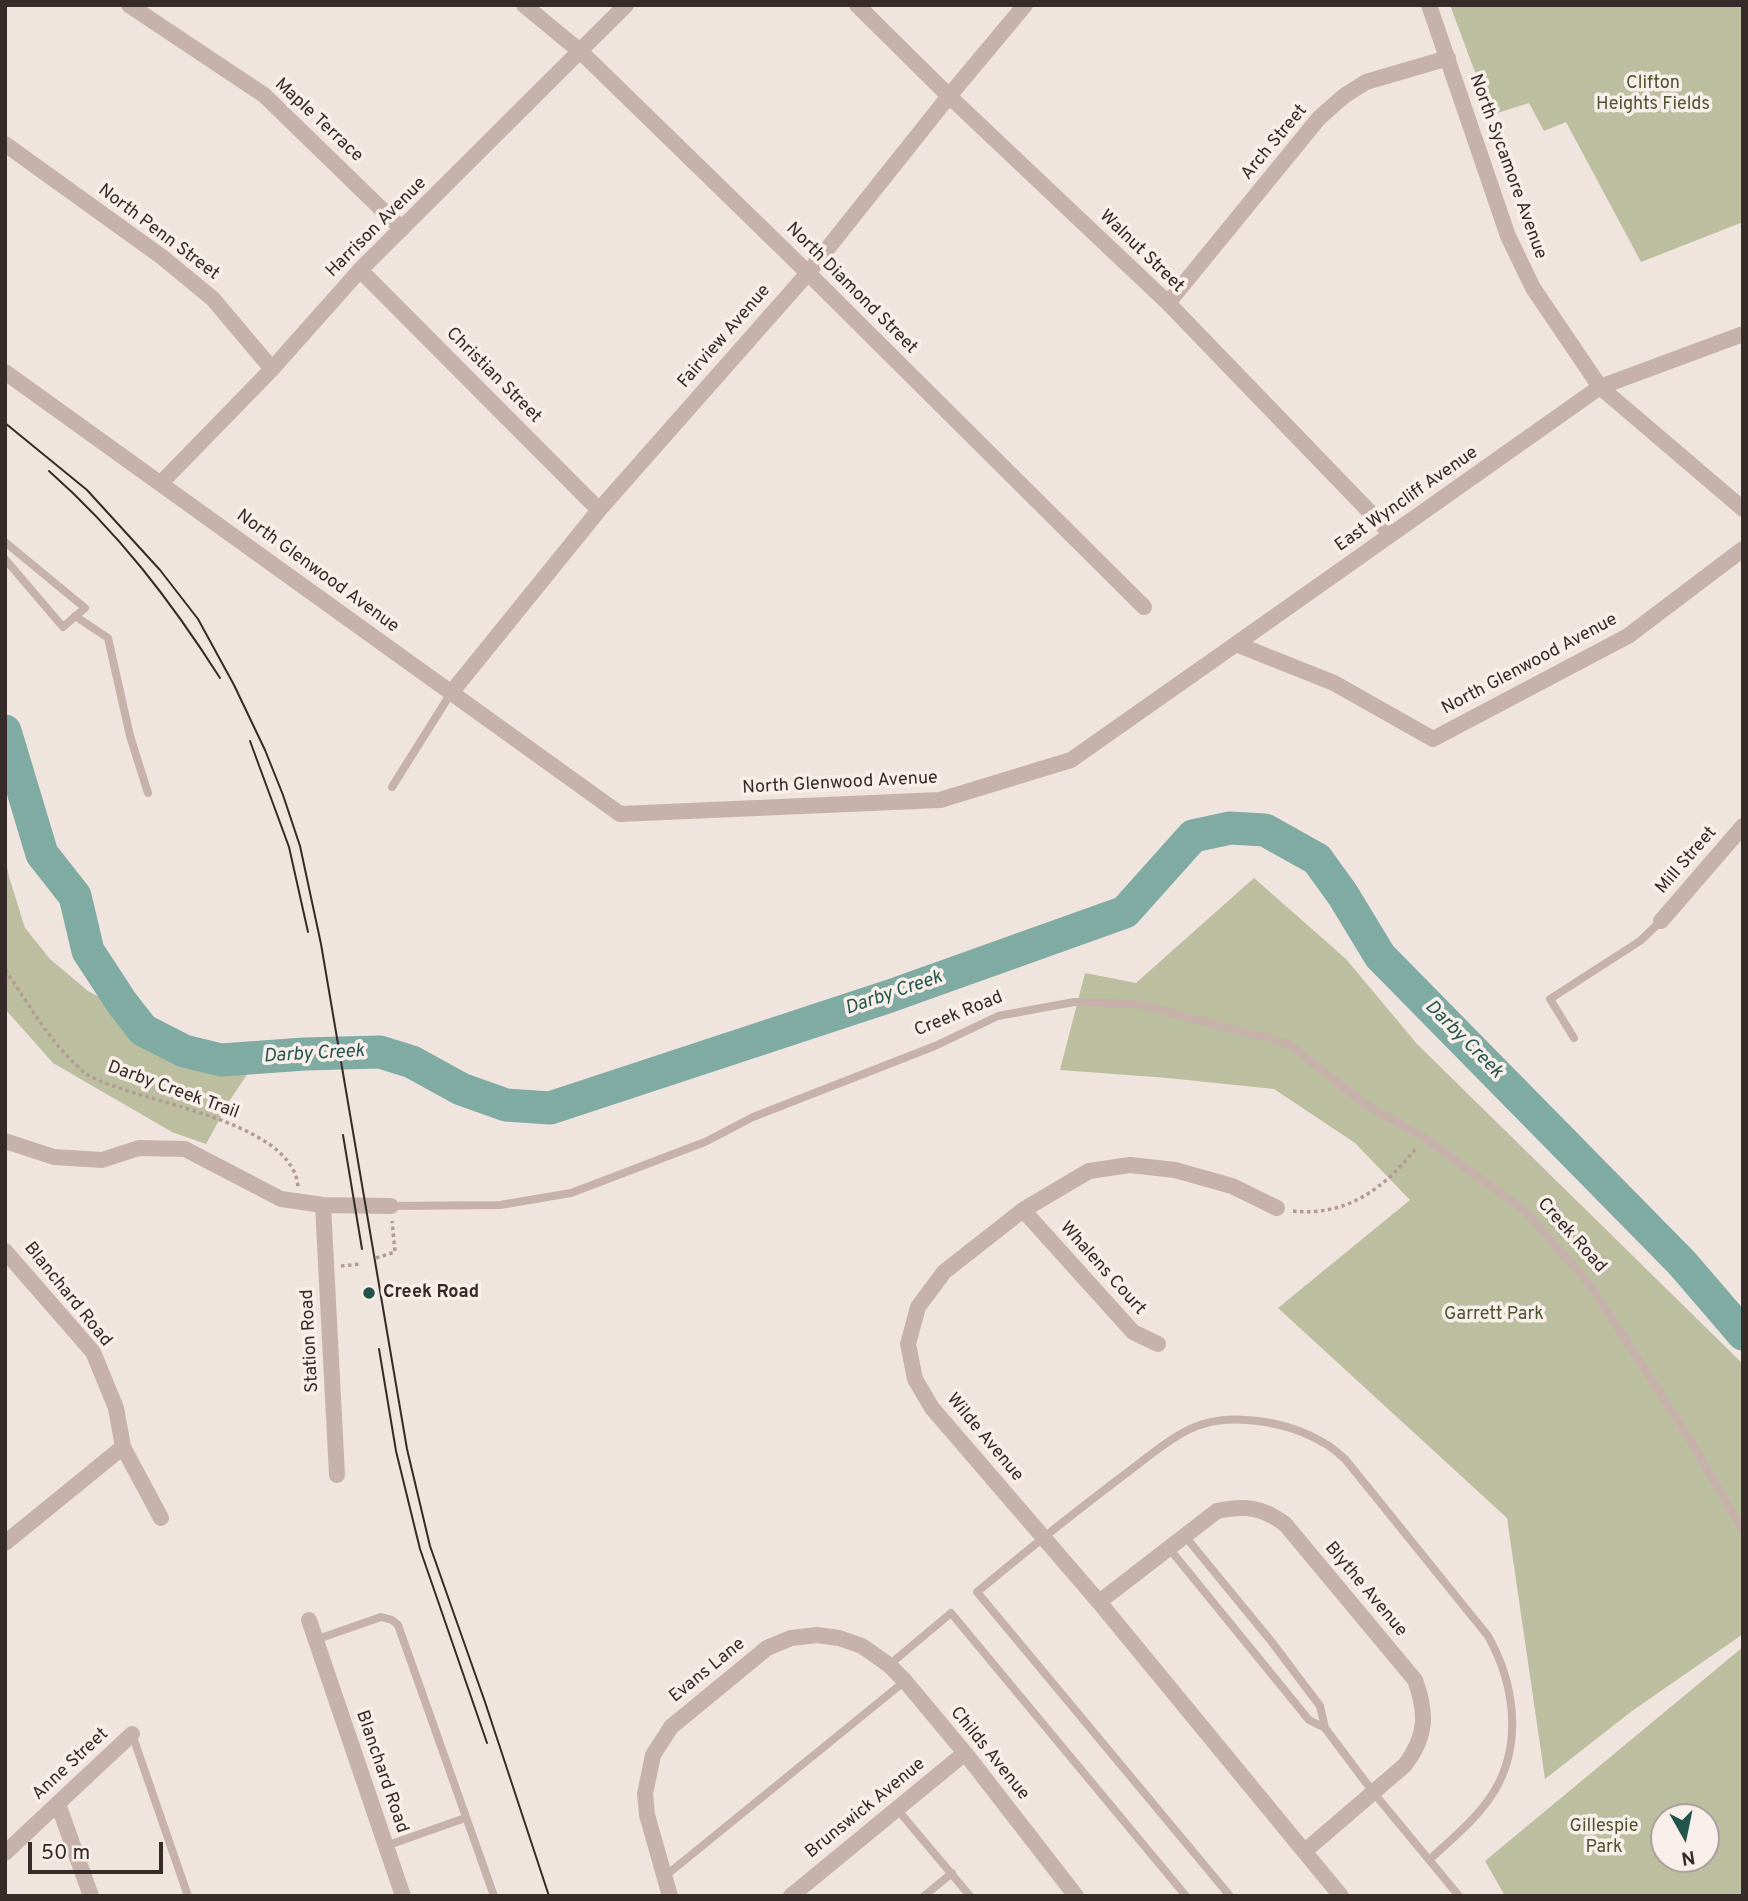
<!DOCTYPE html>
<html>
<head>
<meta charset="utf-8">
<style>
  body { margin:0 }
  #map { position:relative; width:1748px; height:1901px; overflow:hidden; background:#f0e4de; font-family:Overpass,sans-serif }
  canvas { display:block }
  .frame { position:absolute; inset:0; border:7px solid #362b29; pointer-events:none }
  .north { position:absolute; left:1650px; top:1803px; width:70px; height:70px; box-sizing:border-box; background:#f8efea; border:2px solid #aaa19d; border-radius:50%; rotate:171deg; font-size:19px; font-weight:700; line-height:28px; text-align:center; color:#362b29 }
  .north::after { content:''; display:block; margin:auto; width:24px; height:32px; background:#22544c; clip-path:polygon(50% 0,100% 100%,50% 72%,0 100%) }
  .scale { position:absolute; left:28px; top:1842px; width:135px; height:32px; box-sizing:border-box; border:4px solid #362b29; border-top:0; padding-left:9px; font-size:21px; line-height:24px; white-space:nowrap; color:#362b29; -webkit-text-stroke:5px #f8efea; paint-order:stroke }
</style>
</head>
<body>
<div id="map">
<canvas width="1748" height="1901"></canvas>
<div class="frame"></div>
<div class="north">N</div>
<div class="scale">50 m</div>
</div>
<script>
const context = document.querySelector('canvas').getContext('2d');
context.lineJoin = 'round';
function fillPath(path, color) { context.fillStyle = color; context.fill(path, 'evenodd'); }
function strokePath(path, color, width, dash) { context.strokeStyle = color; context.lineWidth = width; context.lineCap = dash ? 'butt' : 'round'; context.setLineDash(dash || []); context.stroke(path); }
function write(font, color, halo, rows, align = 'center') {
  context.font = font + ' Overpass,sans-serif'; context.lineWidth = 7; context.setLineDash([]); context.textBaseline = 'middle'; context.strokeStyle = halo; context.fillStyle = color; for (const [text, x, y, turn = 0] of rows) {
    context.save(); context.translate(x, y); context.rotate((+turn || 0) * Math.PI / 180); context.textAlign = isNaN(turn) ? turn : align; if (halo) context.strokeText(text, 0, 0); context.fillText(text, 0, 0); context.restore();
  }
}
const green = new Path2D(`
  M 1450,5 L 1743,5 L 1743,222 L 1641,262 L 1566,122 L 1544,131 L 1529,103 L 1491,115 Z
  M 5,856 L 9,877 L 25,928 L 50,959 L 88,991 L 169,1035 L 211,1042 L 258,1058 L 230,1100 L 206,1144 L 172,1132 L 53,1063 L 5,1009 Z
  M 1254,878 L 1346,959 L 1417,1044 L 1743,1364 L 1743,1634 L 1632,1711 L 1545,1779 L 1507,1518 L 1278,1308 L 1410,1200 L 1355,1143 L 1274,1089 L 1168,1078 L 1060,1070 L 1085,973 L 1136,983 Z
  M 1743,1647 L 1743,1896 L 1505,1896 L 1485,1861 ZM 1664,1817 L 1706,1817 L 1706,1859 L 1664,1859 Z`);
const river = new Path2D(`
  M 5,731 L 42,854 L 75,896 L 88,951 L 122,1003 L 143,1030 L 184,1051 L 221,1060 L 305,1054 L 380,1052 L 412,1062 L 461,1089 L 506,1105 L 550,1108 L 890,996 L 1125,912 L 1193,836 L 1230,828 L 1265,830 L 1317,859 L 1343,895 L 1380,956 L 1682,1263 L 1743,1334`);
const path = new Path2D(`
  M 5,970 C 27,1001 45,1034 72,1061 C 77,1065 82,1072 88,1075 C 137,1103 293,1119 298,1187
  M 1293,1211 C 1347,1217 1386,1187 1417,1147
  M 376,1258 L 395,1252 L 392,1221
  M 341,1266 L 360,1264`);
const service = new Path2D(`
  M 5,542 L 85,608 L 63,627 L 5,559
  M 75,616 L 108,638 L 130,736 L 148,793
  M 392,787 L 451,693
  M 1574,1038 L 1550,999 L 1640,941 L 1661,921
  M 391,1206 L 500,1205 L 571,1193 L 705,1142 L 753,1117 L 935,1046 L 998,1016 L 1074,1002 L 1137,1004 L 1289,1044 L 1365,1104 L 1425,1138 L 1525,1211 L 1591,1286 L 1689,1438 L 1743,1531
  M 1184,1535 L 1271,1641 L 1320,1706 L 1325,1728 L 1373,1792 L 1459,1896
  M 1168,1547 L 1309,1720 L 1325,1728
  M 315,1640 L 381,1617 L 392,1620 L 398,1625 L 494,1896
  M 889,1665 L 951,1613 L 1186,1896
  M 132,1734 L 188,1896
  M 897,1809 L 970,1896
  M 386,1846 L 465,1818
  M 664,1877 L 905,1681
  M 924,1896 L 952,1873
  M 1230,1896 L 977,1592 C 1024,1553 1071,1515 1120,1478 C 1142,1462 1165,1441 1190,1429 C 1229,1410 1289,1422 1324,1443 C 1332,1447 1339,1454 1345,1459 L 1488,1636 C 1514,1682 1523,1742 1495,1790 C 1478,1818 1453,1838 1429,1860`);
const minor = new Path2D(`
  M 129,5 L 264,95 L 402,229
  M 524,5 L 581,52 L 808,273 L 1144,607
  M 857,5 L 949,96 L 1168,303 L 1391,534
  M 1429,5 L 1508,236 L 1533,288 L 1600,387 L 1743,509
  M 5,144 L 162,257 L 213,299 L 272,369
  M 360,270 L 599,510
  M 1168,303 L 1319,118 L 1344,96 L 1366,82 L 1448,58
  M 5,372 L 620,814 L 940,800 L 1071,760 L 1236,644 L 1334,683 L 1433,739 L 1628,636 L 1743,549
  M 161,483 L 272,369 L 360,270 L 626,5
  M 1236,644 L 1600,387 L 1743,334
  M 451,693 L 599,510 L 808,273 L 949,96 L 1025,5
  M 1661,921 L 1743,826
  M 5,1141 L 54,1157 L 102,1160 L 139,1148 L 185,1149 L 281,1199 L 323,1205 L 391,1206
  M 323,1205 L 337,1475
  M 1277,1208 L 1232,1186 L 1175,1170 L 1130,1165 L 1089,1171 L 1023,1210 L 944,1272 L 918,1307 L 908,1344 L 915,1379 L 932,1408 L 1099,1602 L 1341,1896
  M 1023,1210 L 1133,1332 L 1158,1344
  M 5,1251 L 93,1352 L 116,1408 L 123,1447 L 161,1518
  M 5,1543 L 123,1447
  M 1099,1602 L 1217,1511 C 1245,1505 1262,1507 1285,1524 L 1415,1680 C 1427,1713 1427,1736 1405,1765 L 1305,1851
  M 309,1620 L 403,1896
  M 58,1804 L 91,1896
  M 5,1853 L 132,1734
  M 670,1896 L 647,1815 L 645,1794 L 653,1755 L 671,1727 L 767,1648 L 791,1638 L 817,1635 L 839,1638 L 862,1646 L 889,1665 L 905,1681 L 965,1753 L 1076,1896
  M 791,1896 L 965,1753`);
const tram = new Path2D(`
  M 5,423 L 87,490 L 160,570 L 198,619 L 234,685 L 265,750 L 283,795 L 300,846 L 321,944 L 407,1449 L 430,1546 L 485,1702 L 549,1896
  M 49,471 C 118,532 171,601 220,678
  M 250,741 L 289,847 L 308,932
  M 343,1135 L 362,1249
  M 379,1349 L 396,1451 L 420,1549 L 487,1743`);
const markers = [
  [369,1293,7,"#22544c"]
];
const parkNames = [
  ["Clifton",1653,84],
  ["Heights Fields",1653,105],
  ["Garrett Park",1494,1315],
  ["Gillespie",1604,1827],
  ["Park",1604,1848]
];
const streetNames = [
  ["Maple Terrace",318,121,43],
  ["Arch Street",1275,143,-50],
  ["North Sycamore Avenue",1507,167,70],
  ["Harrison Avenue",377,228,-45],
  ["North Penn Street",158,233,37],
  ["Walnut Street",1141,252,44],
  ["North Diamond Street",851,289,45],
  ["Fairview Avenue",725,337,-49],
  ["Christian Street",493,376,45],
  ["East Wyncliff Avenue",1407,500,-35],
  ["North Glenwood Avenue",317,572,36],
  ["North Glenwood Avenue",1530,665,-28],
  ["North Glenwood Avenue",840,784,-3],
  ["Mill Street",1687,861,-49],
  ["Creek Road",959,1015,-22],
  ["Darby Creek Trail",173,1091,20],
  ["Creek Road",1571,1236,48],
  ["Whalens Court",1102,1269,48],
  ["Blanchard Road",67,1295,51],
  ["Station Road",311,1341,-93],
  ["Wilde Avenue",984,1438,50],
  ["Blythe Avenue",1365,1590,50],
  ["Evans Lane",708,1671,-39],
  ["Childs Avenue",989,1754,51],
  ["Anne Street",71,1765,-43],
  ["Blanchard Road",381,1772,71],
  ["Brunswick Avenue",866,1809,-39]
];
const poiNames = [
  ["Creek Road",383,1293]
];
const waterNames = [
  ["Darby Creek",894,994,-19],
  ["Darby Creek",1463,1040,45],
  ["Darby Creek",314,1055,-3]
];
fillPath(green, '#bbbe9f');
strokePath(river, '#7faba3', 33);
strokePath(path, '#b39b95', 3.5, [3.5, 3.5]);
strokePath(service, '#c7b2ab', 8);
strokePath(minor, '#c7b2ab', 16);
strokePath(tram, '#362b29', 2);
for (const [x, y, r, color] of markers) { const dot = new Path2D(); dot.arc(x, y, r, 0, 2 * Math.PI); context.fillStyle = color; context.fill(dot); strokePath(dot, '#f8efea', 2.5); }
write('18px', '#4d522f', '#f8efea', parkNames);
write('18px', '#362b29', '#f8efea', streetNames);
write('bold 18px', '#362b29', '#f8efea', poiNames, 'left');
write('italic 19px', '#22544c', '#f8efea', waterNames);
</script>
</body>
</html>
